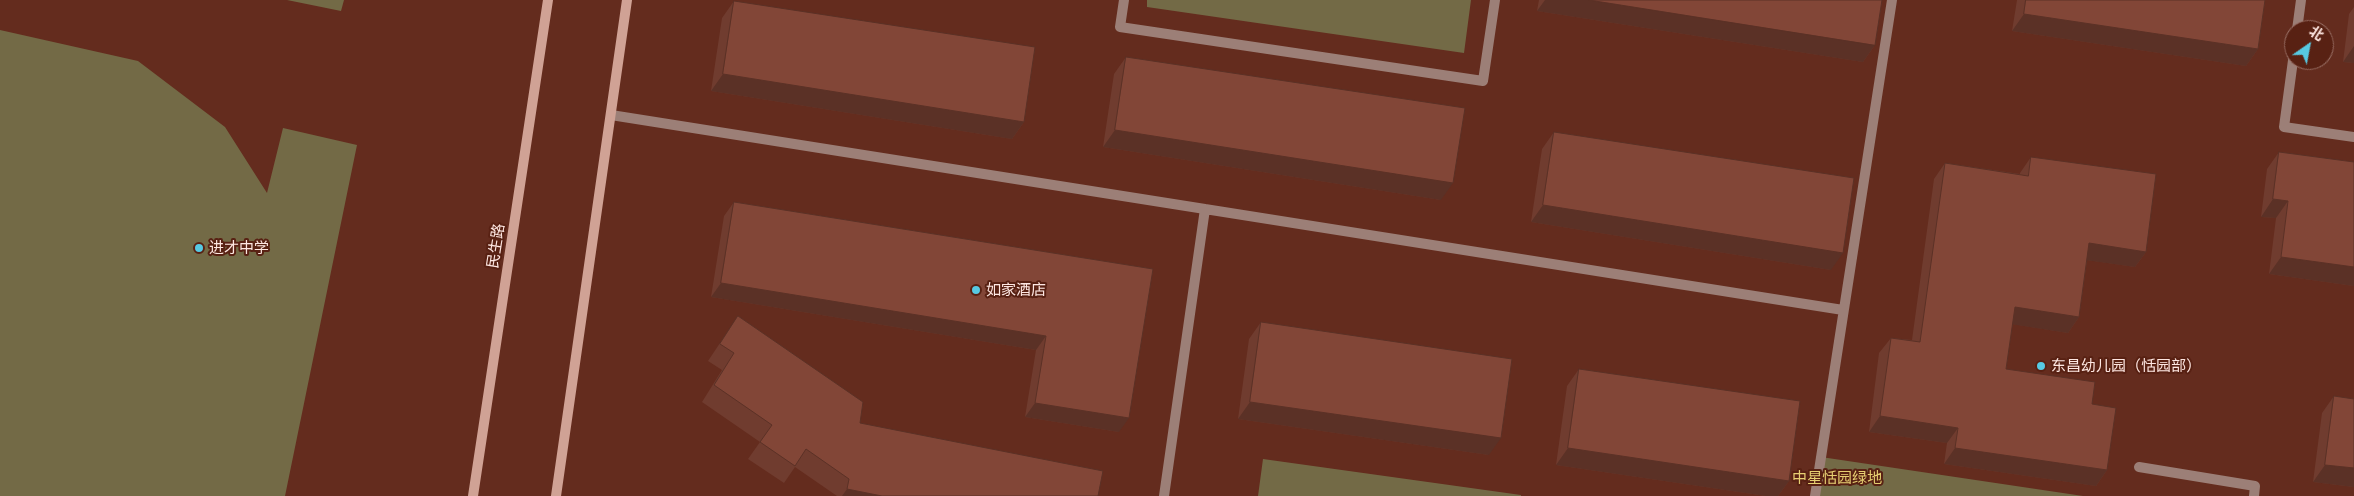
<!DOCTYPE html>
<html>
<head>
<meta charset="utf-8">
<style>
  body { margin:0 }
  #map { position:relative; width:2354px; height:496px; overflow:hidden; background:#642c1e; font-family:"Golos Text","Noto Sans SC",sans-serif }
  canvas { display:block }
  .north { position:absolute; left:2284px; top:20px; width:50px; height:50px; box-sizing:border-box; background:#582113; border:1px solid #9a7066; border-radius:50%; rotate:33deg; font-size:14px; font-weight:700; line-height:20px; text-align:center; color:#fee7e2 }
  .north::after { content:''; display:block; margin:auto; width:18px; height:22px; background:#57c9e2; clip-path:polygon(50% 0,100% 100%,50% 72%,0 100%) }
</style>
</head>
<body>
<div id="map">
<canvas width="2354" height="496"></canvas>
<div class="north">北</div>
</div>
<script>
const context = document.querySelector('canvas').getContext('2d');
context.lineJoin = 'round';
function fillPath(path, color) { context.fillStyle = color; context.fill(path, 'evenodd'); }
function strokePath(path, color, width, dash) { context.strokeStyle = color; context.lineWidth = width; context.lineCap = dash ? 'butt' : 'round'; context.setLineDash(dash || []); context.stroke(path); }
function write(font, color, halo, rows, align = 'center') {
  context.font = font + ' "Golos Text","Noto Sans SC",sans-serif'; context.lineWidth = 4; context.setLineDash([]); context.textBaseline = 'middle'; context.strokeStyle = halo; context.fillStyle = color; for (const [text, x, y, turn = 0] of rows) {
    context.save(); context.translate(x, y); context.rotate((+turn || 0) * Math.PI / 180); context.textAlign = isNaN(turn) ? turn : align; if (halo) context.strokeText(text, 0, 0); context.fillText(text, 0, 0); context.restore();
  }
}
const green = new Path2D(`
  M 287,0 L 344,0 L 341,11 Z
  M 1147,0 L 1471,0 L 1464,53 L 1147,7 Z
  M 0,30 L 138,61 L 225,127 L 267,193 L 283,128 L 357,145 L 285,496 L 0,496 Z
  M 1821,457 L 2083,496 L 1815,496 Z
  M 1263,459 L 1521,495 L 1521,496 L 1258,496 Z`);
const lane = new Path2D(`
  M 1124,0 L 1120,27 L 1483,81 L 1495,0
  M 2297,30 L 2301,0
  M 2294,53 L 2284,127 L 2354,137
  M 611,115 L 1843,310
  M 2139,467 L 2255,486 L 2254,496
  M 1164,496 L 1205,209
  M 1815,496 L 1892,0`);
const secondary = new Path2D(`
  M 473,496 L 548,0
  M 556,496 L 627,0`);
const wall = new Path2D(`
  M 1539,0 L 1882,0 L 1875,45 L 1863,62 L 1537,11 Z
  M 2017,0 L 2265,0 L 2258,49 L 2246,66 L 2012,31 Z
  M 734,1 L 1024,122 L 1012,139 L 711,91 L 722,18 Z
  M 2354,7 L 2354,63 L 2343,62 L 2349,14 Z
  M 1126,57 L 1441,200 L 1103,147 L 1114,74 Z
  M 1554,132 L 1831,270 L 1531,222 L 1542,149 Z
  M 2279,152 L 2354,162 L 2354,286 L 2269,274 L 2276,218 L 2261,217 L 2267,169 Z
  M 2031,157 L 2146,252 L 2135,267 L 2087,260 L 2079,317 L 2068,333 L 2012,324 L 2006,369 L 2092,404 L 2107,470 L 2096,486 L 1944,464 L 1947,443 L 1869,432 L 1879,353 L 1891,338 L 1912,340 L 1934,179 L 1945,163 L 2020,174 L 2020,173 Z
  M 734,202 L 1153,269 L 1119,432 L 1025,417 L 1036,350 L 711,297 L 724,216 Z
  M 738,316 L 860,423 L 1098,496 L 837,496 L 795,467 L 784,483 L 748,459 L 760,442 L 702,402 L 722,370 L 708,361 Z
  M 1261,322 L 1489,455 L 1238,419 L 1249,339 Z
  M 1579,369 L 1789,481 L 1778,496 L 1766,496 L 1556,465 L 1567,386 Z
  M 2334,396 L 2354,487 L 2313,482 L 2322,413 Z`);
const shadedWall = new Path2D(`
  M 1545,0 L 1589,0 L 1875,45 L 1863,62 L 1537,11 Z
  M 2024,14 L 2258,49 L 2246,66 L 2012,31 Z
  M 2354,46 L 2354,63 L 2343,62 Z
  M 723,74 L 1024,122 L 1012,139 L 711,91 Z
  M 1115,130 L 1453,183 L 1441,200 L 1103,147 Z
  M 2273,199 L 2288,201 L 2276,218 L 2261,217 Z
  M 1543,205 L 1843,253 L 1831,270 L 1531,222 Z
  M 2089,243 L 2146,252 L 2135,267 L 2078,259 Z
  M 2281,257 L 2354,267 L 2354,286 L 2269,274 Z
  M 721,283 L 1046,336 L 1036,350 L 711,297 Z
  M 2015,307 L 2079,317 L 2068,333 L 2004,323 Z
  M 1250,402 L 1501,438 L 1489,455 L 1238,419 Z
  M 1035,403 L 1129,418 L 1119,432 L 1025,417 Z
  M 1880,416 L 1958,428 L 1947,443 L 1869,432 Z
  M 1568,448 L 1789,481 L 1778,496 L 1766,496 L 1556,465 Z
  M 1955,448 L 2107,470 L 2096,486 L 1944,464 Z
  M 2325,465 L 2354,468 L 2354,487 L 2313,482 Z
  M 847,489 L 882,496 L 842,496 Z`);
const building = new Path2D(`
  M 1589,0 L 1882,0 L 1875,45 Z
  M 2026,0 L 2265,0 L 2258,49 L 2024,14 Z
  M 734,1 L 1035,47 L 1024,122 L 723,74 Z
  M 1126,57 L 1465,108 L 1453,183 L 1115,130 Z
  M 1554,132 L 1854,178 L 1843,253 L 1543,205 Z
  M 2279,152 L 2354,162 L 2354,267 L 2281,257 L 2288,201 L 2273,199 Z
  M 2031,157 L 2156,174 L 2146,252 L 2089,243 L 2079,317 L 2015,307 L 2006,369 L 2095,382 L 2092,404 L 2116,408 L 2107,470 L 1955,448 L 1958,428 L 1880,416 L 1891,338 L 1920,342 L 1945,163 L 2028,176 Z
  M 734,202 L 1153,269 L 1129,418 L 1035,403 L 1046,336 L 721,283 Z
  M 738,316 L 863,402 L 860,423 L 1103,471 L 1098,496 L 882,496 L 847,489 L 849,479 L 806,449 L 795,466 L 760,442 L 772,425 L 714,385 L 734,353 L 720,344 Z
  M 1261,322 L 1512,359 L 1501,438 L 1250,402 Z
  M 1579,369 L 1800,401 L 1789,481 L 1568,448 Z
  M 2334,396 L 2354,399 L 2354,468 L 2325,465 Z`);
const markers = [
  [199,248,5,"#57c9e2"],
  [976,290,5,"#57c9e2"],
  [2041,366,5,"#57c9e2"]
];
const streetNames = [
  ["民生路",496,246,-81]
];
const poiNames = [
  ["进才中学",209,248],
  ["如家酒店",986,290],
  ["东昌幼儿园（恬园部）",2051,366]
];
const parkNames = [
  ["中星恬园绿地",1837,478]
];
fillPath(green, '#736a46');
strokePath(lane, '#9c7f77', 10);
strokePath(secondary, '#d0a295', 10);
fillPath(wall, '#703c2f');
fillPath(shadedWall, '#5b3126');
fillPath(building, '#824637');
strokePath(building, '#5b3126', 1);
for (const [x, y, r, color] of markers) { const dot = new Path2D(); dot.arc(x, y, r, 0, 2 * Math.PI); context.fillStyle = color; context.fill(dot); strokePath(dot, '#582113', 2); }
write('15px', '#fee7e2', '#582113', streetNames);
write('15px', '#fee7e2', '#582113', poiNames, 'left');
write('15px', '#e7cf72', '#582113', parkNames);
</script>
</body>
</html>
